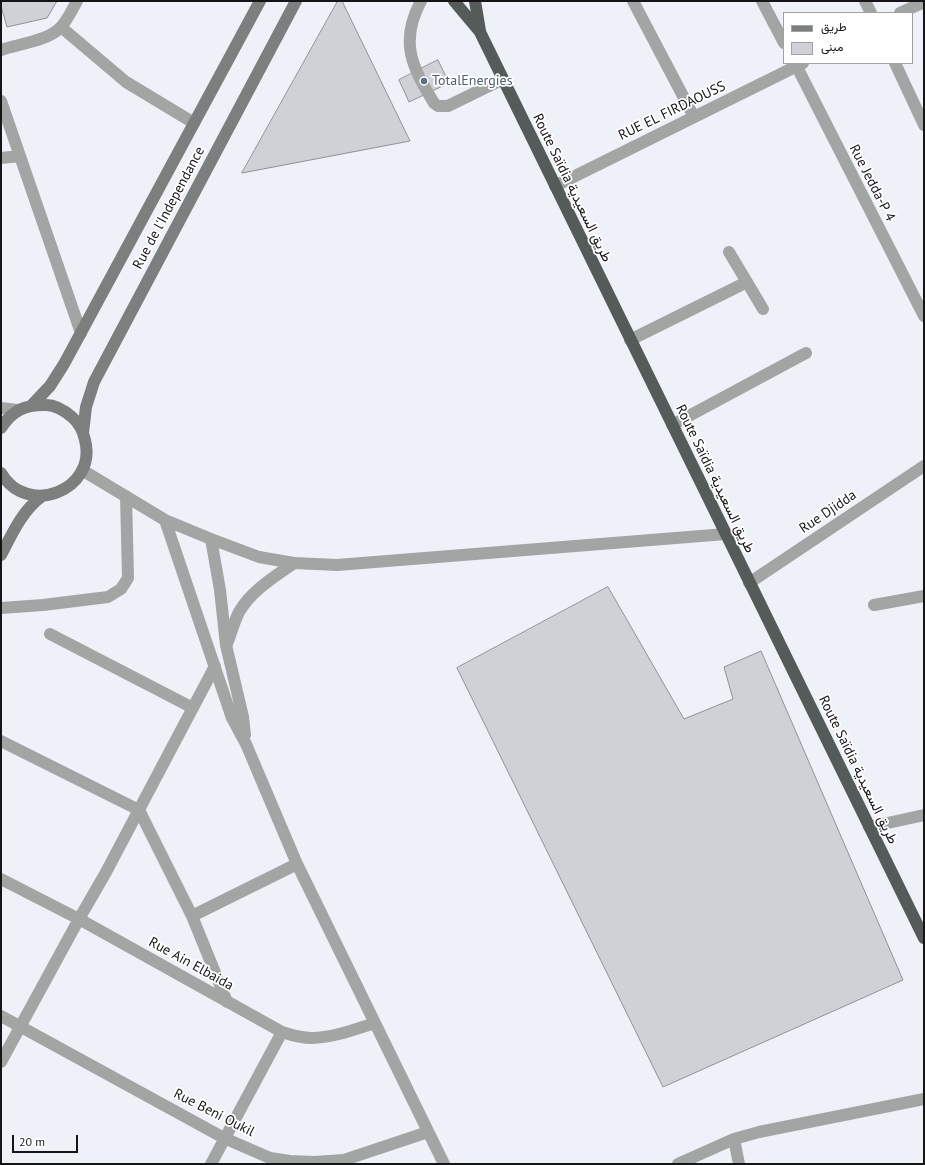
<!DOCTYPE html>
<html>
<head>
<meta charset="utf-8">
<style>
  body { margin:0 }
  #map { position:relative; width:925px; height:1165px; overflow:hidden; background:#eff1f9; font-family:"PT Sans",Vazirmatn,sans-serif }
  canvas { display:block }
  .frame { position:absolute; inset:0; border:2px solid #151518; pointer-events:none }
  .legend { position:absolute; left:783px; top:12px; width:130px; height:52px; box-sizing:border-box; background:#fff; border:1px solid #a1a1a3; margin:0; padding:5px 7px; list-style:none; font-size:12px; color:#151518 }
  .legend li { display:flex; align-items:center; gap:8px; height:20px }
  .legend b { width:20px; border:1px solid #a1a1a3 }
  .scale { position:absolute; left:12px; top:1135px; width:66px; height:18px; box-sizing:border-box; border:2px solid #151518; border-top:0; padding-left:5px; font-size:12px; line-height:14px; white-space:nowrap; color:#151518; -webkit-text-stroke:3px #fff; paint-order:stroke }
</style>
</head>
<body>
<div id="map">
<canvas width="925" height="1165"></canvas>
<div class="frame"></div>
<ul class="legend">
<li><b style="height:5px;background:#7b807e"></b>طريق</li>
<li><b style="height:11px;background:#d0d0d7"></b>مبنى</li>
</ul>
<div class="scale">20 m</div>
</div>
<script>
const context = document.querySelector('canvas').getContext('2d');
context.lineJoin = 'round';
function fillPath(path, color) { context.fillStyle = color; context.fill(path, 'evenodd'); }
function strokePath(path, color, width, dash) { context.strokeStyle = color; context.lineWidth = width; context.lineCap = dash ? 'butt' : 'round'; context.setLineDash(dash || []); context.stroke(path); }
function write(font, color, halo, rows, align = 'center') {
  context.font = font + ' "PT Sans",Vazirmatn,sans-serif'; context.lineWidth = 3.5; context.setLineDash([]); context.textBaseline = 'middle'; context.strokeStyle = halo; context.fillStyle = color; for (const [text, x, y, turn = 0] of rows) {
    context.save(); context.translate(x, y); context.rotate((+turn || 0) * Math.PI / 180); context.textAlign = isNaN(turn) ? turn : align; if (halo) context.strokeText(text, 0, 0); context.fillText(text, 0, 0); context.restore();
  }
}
const building = new Path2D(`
  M 1,1 L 57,1 L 47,18 L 7,27 L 1,6 Z
  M 338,1 L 342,1 L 410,141 L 242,173 Z
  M 438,60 L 449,83 L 409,102 L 399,80 Z
  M 608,587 L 684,719 L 733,699 L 724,667 L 761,651 L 903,980 L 663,1087 L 457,668 Z`);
const service = new Path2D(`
  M 421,1 C 399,42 412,67 434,103 L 438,106 L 448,106 L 503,79`);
const minor = new Path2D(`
  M 633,1 L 694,117
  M 762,1 L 784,43
  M 865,1 L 871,13
  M 900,13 L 924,2
  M 61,27 L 126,82 L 194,123
  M 1,50 C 19,44 47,41 60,28 C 67,21 72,10 77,1
  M 795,63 L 924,316
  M 895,63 L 924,125
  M 1,101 L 81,333
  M 1,158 L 20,156
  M 555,186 L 803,63
  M 729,252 L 763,309
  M 630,340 L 747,282
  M 1,408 L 18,410
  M 672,425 L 806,353
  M 82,470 L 165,520 L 211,539 L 259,557 L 294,563 L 337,565 L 726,534
  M 165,520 L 232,718 L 246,744 L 297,864 L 444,1164
  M 211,539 L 220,590 L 226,645 L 243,717 L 245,735
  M 874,605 L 924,596
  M 1,608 L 43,605 L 108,597 L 121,589 L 128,578 L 126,496
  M 50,634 L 193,708
  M 227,644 C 231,634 234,622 239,612 C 251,591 274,577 294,563
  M 1,741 L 139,810 L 192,916 L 227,1002
  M 869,827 L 924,815
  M 1,879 L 79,919 L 282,1032 C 291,1035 301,1038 312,1038 C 332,1038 356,1029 375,1023
  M 192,916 L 297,864
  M 1,1016 L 224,1138 L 270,1158 L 290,1161 L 314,1162 L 344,1160 L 428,1132
  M 1,1062 L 79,919 L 105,874 L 215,666
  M 734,1139 L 739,1164
  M 211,1164 L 282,1032
  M 678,1164 L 734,1139 L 759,1132 L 924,1099`);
const tertiary = new Path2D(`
  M 749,583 L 924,466`);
const secondary = new Path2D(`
  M 32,405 L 50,386 L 64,364 L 260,1
  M 1,428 C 12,411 24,405 44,405 C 55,404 64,410 72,417 C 78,422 83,431 85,440 C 98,490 27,518 1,473
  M 83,433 L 86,407 L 94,382 L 296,1
  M 1,555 C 12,534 22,511 41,497`);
const trunk = new Path2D(`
  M 454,1 L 480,32 L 924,938
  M 475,1 L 480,31`);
const markers = [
  [424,81,4,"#5c6f8a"]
];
const serviceNames = [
  ["TotalEnergies",432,81]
];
const streetNames = [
  ["RUE EL FIRDAOUSS",672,111,-26],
  ["Rue Jedda-P 4",872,183,63],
  ["Route Saïdia طريق السعيدية",572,188,64],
  ["Rue de l'Independance",169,208,-62],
  ["Route Saïdia طريق السعيدية",715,479,64],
  ["Rue Djidda",828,512,-34],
  ["Route Saïdia طريق السعيدية",858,770,64],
  ["Rue Ain Elbaida",191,964,29],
  ["Rue Beni Oukil",214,1113,27]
];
fillPath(building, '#d0d0d7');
strokePath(building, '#919098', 1);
strokePath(service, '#a1a5a3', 12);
strokePath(minor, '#a1a5a3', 12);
strokePath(tertiary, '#a1a5a3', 12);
strokePath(secondary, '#7b807e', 12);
strokePath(trunk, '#545b58', 12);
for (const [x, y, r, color] of markers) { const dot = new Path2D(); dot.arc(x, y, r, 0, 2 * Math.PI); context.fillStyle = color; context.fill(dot); strokePath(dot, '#fff', 1.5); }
write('14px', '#4e5e75', '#fff', serviceNames, 'left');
write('14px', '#151518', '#fff', streetNames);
</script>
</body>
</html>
